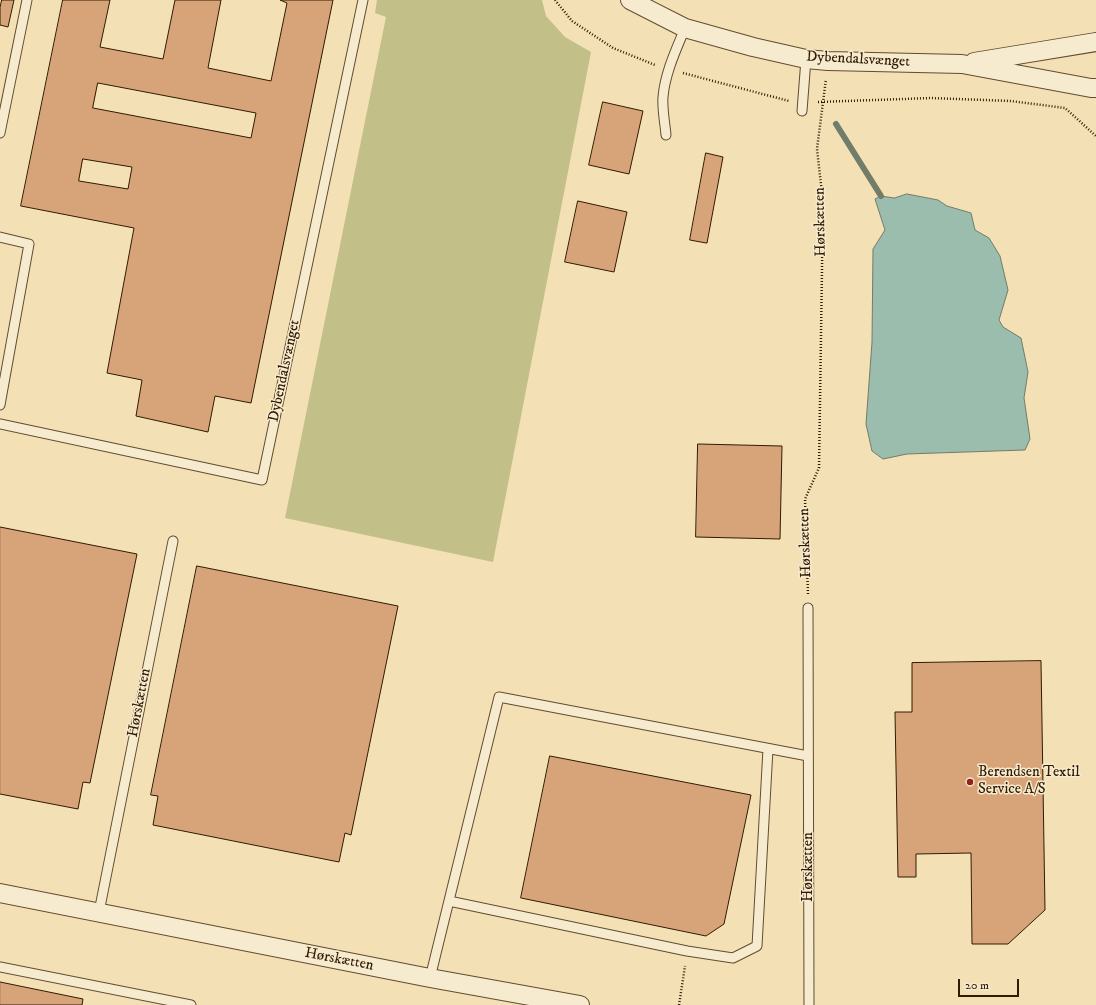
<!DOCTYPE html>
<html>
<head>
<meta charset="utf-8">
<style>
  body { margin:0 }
  #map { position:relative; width:1096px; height:1005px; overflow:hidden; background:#f3e0b5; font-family:"IM FELL DW Pica",serif }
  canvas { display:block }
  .scale { position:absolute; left:958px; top:979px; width:61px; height:18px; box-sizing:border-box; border:2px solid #311a02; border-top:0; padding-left:5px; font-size:12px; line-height:14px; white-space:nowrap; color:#311a02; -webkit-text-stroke:3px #f7ebcf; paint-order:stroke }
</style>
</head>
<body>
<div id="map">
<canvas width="1096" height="1005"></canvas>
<div class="scale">20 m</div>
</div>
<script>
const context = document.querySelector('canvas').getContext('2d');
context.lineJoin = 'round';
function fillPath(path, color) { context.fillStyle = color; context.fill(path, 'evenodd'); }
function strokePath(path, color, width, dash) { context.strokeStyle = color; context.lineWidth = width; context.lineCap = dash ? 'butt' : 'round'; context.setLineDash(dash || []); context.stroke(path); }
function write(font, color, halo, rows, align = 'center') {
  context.font = font + ' "IM FELL DW Pica",serif'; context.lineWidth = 3; context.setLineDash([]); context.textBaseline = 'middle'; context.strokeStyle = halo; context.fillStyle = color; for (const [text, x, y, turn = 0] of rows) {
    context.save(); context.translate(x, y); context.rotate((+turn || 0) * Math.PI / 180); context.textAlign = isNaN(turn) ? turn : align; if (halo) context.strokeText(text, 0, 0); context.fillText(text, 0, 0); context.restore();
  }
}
const green = new Path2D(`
  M 377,0 L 542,0 L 546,16 L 565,37 L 591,52 L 493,562 L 285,518 L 386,17 L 375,13 Z`);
const water = new Path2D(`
  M 907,194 L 938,200 L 947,206 L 971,213 L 975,230 L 989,238 L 1000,256 L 1008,290 L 999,320 L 1003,327 L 1021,338 L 1028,372 L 1024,398 L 1030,439 L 1025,450 L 907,454 L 883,459 L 872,451 L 866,424 L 872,342 L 873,249 L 885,230 L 875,199 L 881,196 L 894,198 Z`);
const stream = new Path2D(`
  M 836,124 L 881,196`);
const building = new Path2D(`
  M 2,0 L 14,0 L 8,27 L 0,25 L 0,8 Z
  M 63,0 L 110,0 L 100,47 L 163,59 L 175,0 L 221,0 L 208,68 L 271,81 L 287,3 L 280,0 L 333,0 L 251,403 L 215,396 L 208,432 L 136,416 L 142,380 L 107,373 L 134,228 L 21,206 ZM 98,83 L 256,113 L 251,138 L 93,108 ZM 83,159 L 132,167 L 128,189 L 79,181 Z
  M 603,102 L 643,111 L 629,174 L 589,165 Z
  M 706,153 L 723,157 L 707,243 L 706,243 L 690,240 Z
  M 578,201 L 627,212 L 614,272 L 565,262 Z
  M 698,444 L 782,446 L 780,539 L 696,537 Z
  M 0,527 L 137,554 L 90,783 L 83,782 L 78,809 L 0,794 Z
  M 197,566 L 398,606 L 351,835 L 345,833 L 339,862 L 153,825 L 158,796 L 151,795 Z
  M 1041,661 L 1045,910 L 1008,944 L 972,944 L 971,853 L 916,854 L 916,877 L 898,877 L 895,712 L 912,712 L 912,663 Z
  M 550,756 L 751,795 L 724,924 L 706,936 L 521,898 Z
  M 0,982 L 83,999 L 82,1005 L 0,1005 Z`);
const path = new Path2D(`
  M 555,0 L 572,21 L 613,48 L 655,65
  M 683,73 L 789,101
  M 818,102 L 931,98 L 1011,101 L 1065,108 L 1096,136
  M 808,594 L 805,499 L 819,468 L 823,202 L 817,149 L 826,79
  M 679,1005 L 685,966`);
const lane = new Path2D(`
  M 802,111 L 806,59
  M 0,133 L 27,0
  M 666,135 C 665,123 662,109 663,97 C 665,73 676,50 685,28
  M 0,237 L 29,244 L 0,405
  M 0,424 L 262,480 L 363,0
  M 808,608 L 809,1005
  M 449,901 L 687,951 L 733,958 L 757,946 L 768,749
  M 99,912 L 173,541
  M 0,967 L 191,1005
  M 430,978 L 499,697 L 808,756`);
const street = new Path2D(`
  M 630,0 L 685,28 L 753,47 L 806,59 L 828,61 L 962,64 L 1091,88 L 1096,88
  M 974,62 L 1096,42
  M 0,893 L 430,978 L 580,1005`);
const markers = [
  [970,782,4,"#8f2418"]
];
const streetNames = [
  ["Dybendalsvænget",858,60,3],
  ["Hørskætten",821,222,-91],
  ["Dybendalsvænget",285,371,-78],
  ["Hørskætten",806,543,-92],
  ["Hørskætten",140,703,-79],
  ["Hørskætten",809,867,-90],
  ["Hørskætten",339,960,11]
];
const poiNames = [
  ["Berendsen Textil",978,773],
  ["Service A/S",978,790]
];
fillPath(green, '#c2c088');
fillPath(water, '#9bbdad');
strokePath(water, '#717c69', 1);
strokePath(stream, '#717c69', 6);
fillPath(building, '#d7a479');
strokePath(building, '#311a02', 1);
strokePath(lane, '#624c2f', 11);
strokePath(street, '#624c2f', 20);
strokePath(path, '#311a02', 2.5, [1, 2]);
strokePath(lane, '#f7ebcf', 9);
strokePath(street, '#f7ebcf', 18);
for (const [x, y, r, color] of markers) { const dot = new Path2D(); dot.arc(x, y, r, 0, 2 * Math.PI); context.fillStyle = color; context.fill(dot); strokePath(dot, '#f7ebcf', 1.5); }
write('15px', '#311a02', '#f7ebcf', streetNames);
write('15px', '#311a02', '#f7ebcf', poiNames, 'left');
</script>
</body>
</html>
